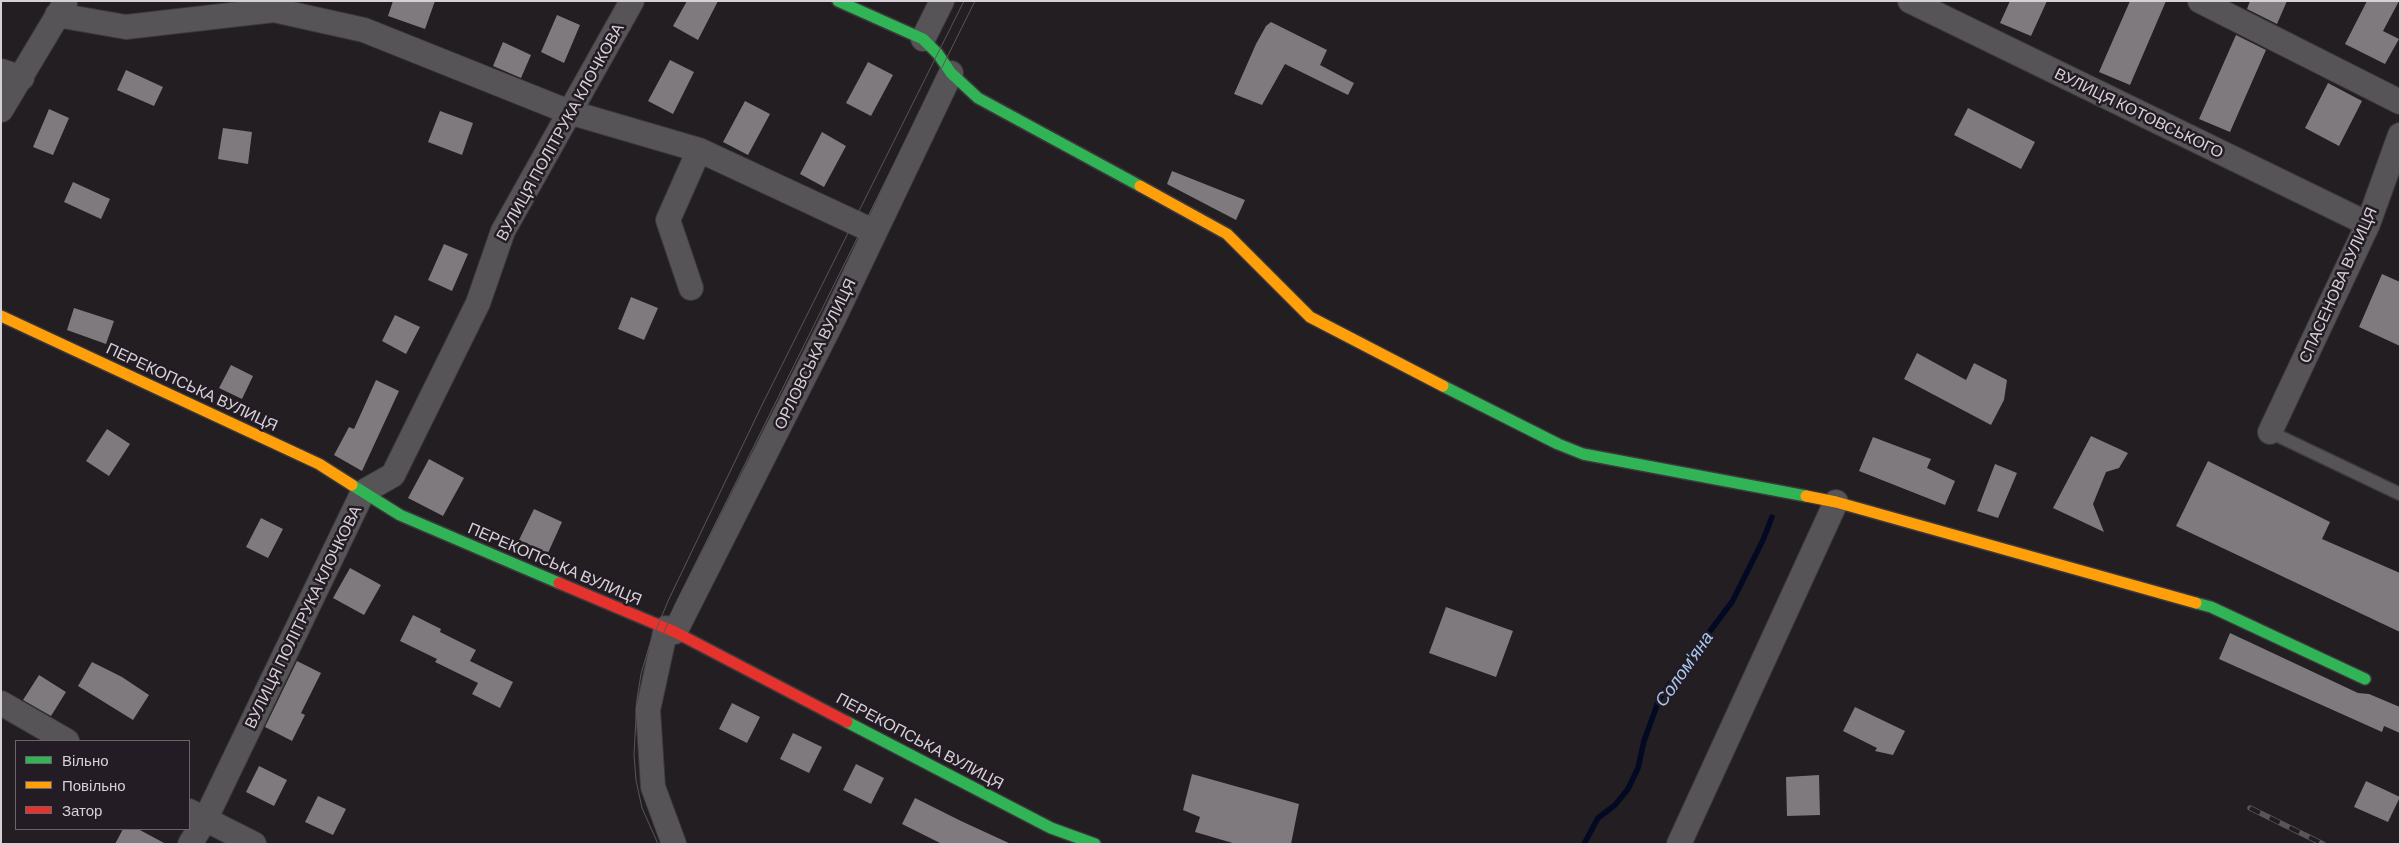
<!DOCTYPE html>
<html>
<head>
<meta charset="utf-8">
<style>
  body { margin:0 }
  #map { position:relative; width:2401px; height:845px; overflow:hidden; background:#221e22; font-family:Barlow,sans-serif }
  canvas { display:block }
  .frame { position:absolute; inset:0; border:2px solid #d7d1d7; pointer-events:none }
  .legend { position:absolute; left:15px; top:740px; width:175px; height:90px; box-sizing:border-box; background:#241c24; border:1px solid #6c646c; margin:0; padding:6px 9px; list-style:none; font-size:15px; color:#d7d1d7 }
  .legend li { display:flex; align-items:center; gap:10px; height:25px }
  .legend b { width:25px; border:1px solid #6c646c }
</style>
</head>
<body>
<div id="map">
<canvas width="2401" height="845"></canvas>
<div class="frame"></div>
<ul class="legend">
<li><b style="height:6px;background:#30b455"></b>Вільно</li>
<li><b style="height:6px;background:#ff9f0a"></b>Повільно</li>
<li><b style="height:6px;background:#e5322d"></b>Затор</li>
</ul>
</div>
<script>
const context = document.querySelector('canvas').getContext('2d');
context.lineJoin = 'round';
function strokePath(path, color, width, dash) { context.strokeStyle = color; context.lineWidth = width; context.lineCap = dash ? 'butt' : 'round'; context.setLineDash(dash || []); context.stroke(path); }
function fillPath(path, color) { context.fillStyle = color; context.fill(path, 'evenodd'); }
function write(font, color, halo, rows, align = 'center') {
  context.font = font + ' Barlow,sans-serif'; context.lineWidth = 5; context.setLineDash([]); context.textBaseline = 'middle'; context.strokeStyle = halo; context.fillStyle = color; for (const [text, x, y, turn = 0] of rows) {
    context.save(); context.translate(x, y); context.rotate((+turn || 0) * Math.PI / 180); context.textAlign = isNaN(turn) ? turn : align; if (halo) context.strokeText(text, 0, 0); context.fillText(text, 0, 0); context.restore();
  }
}
const stream = new Path2D(`
  M 1584,844 L 1598,818 L 1615,805 L 1628,789 L 1638,768 L 1644,741 L 1660,697 L 1732,602 L 1763,540 L 1772,517`);
const building = new Path2D(`
  M 393,1 L 435,1 L 425,29 L 388,16 Z
  M 687,1 L 718,1 L 698,40 L 673,26 Z
  M 2010,1 L 2047,1 L 2031,36 L 2000,23 Z
  M 2130,1 L 2166,1 L 2130,85 L 2099,72 Z
  M 2250,1 L 2287,1 L 2277,24 L 2247,9 Z
  M 2367,1 L 2399,1 L 2383,31 L 2399,39 L 2385,64 L 2345,44 Z
  M 557,15 L 580,25 L 564,63 L 541,52 Z
  M 1271,22 L 1327,50 L 1320,65 L 1354,83 L 1348,95 L 1285,64 L 1262,105 L 1234,94 L 1256,44 L 1266,26 Z
  M 2236,35 L 2266,50 L 2230,132 L 2199,119 Z
  M 503,42 L 531,55 L 521,78 L 493,66 Z
  M 670,60 L 694,72 L 673,114 L 648,101 Z
  M 868,62 L 893,75 L 871,116 L 846,103 Z
  M 126,70 L 163,87 L 154,106 L 117,90 Z
  M 2328,83 L 2362,101 L 2339,146 L 2305,128 Z
  M 745,101 L 770,114 L 748,155 L 723,142 Z
  M 1968,108 L 2035,142 L 2021,169 L 1954,135 Z
  M 49,109 L 69,118 L 53,155 L 33,147 Z
  M 440,111 L 473,123 L 462,155 L 428,142 Z
  M 223,128 L 252,132 L 248,164 L 218,159 Z
  M 822,132 L 846,146 L 824,187 L 800,174 Z
  M 1172,171 L 1245,200 L 1236,220 L 1167,184 Z
  M 73,182 L 110,199 L 101,219 L 64,202 Z
  M 444,244 L 468,254 L 452,291 L 428,280 Z
  M 2382,274 L 2400,282 L 2400,346 L 2359,327 Z
  M 631,297 L 658,308 L 644,340 L 618,329 Z
  M 74,308 L 114,321 L 106,344 L 67,330 Z
  M 395,315 L 420,327 L 406,354 L 382,341 Z
  M 1917,353 L 1966,380 L 1974,363 L 2007,380 L 2004,400 L 1991,425 L 1904,379 Z
  M 231,365 L 253,376 L 242,399 L 219,388 Z
  M 376,380 L 399,391 L 362,471 L 334,455 L 349,427 L 354,429 Z
  M 107,429 L 130,444 L 109,476 L 86,461 Z
  M 2091,436 L 2128,453 L 2119,468 L 2106,472 L 2093,504 L 2104,532 L 2053,508 Z
  M 1873,437 L 1931,459 L 1927,468 L 1955,481 L 1945,505 L 1859,471 Z
  M 429,459 L 464,478 L 443,516 L 408,498 Z
  M 2208,461 L 2330,522 L 2322,539 L 2400,573 L 2400,632 L 2176,526 Z
  M 1995,464 L 2017,473 L 1998,518 L 1977,511 Z
  M 534,509 L 562,522 L 548,553 L 519,540 Z
  M 261,518 L 283,529 L 268,558 L 246,547 Z
  M 350,568 L 381,585 L 364,615 L 333,598 Z
  M 1446,607 L 1513,631 L 1496,677 L 1429,653 Z
  M 413,615 L 441,629 L 440,632 L 476,650 L 470,661 L 513,682 L 500,708 L 472,694 L 478,683 L 435,662 L 437,659 L 400,641 Z
  M 2230,633 L 2358,693 L 2369,694 L 2400,707 L 2400,733 L 2384,726 L 2382,732 L 2219,659 Z
  M 297,661 L 321,673 L 301,713 L 305,715 L 292,741 L 265,727 Z
  M 92,662 L 122,677 L 149,695 L 133,720 L 78,686 Z
  M 39,675 L 66,692 L 51,716 L 23,700 Z
  M 732,703 L 760,717 L 747,743 L 719,729 Z
  M 1855,707 L 1905,731 L 1893,755 L 1875,751 L 1877,748 L 1843,731 Z
  M 793,733 L 822,747 L 809,773 L 780,759 Z
  M 856,764 L 884,778 L 871,804 L 843,790 Z
  M 259,766 L 287,780 L 274,806 L 246,792 Z
  M 1192,774 L 1299,804 L 1291,844 L 1236,844 L 1195,832 L 1200,817 L 1183,810 Z
  M 1819,775 L 1820,815 L 1787,816 L 1786,777 Z
  M 2366,781 L 2400,797 L 2388,822 L 2354,807 Z
  M 318,796 L 346,809 L 333,835 L 305,822 Z
  M 915,798 L 961,821 L 1011,844 L 942,844 L 902,824 Z
  M 123,829 L 138,829 L 166,844 L 115,844 Z`);
const lane = new Path2D(`
  M 2270,432 L 2400,494`);
const street = new Path2D(`
  M 1910,1 L 2368,224
  M 2200,1 L 2400,102
  M 57,15 L 126,27 L 274,10 L 364,30 L 569,112 L 699,150 L 875,232
  M 923,39 L 942,1
  M 1,71 L 22,78
  M 1,110 L 65,3
  M 691,288 L 668,220 L 699,150
  M 2270,432 L 2368,224 L 2400,135
  M 666,628 L 648,710 L 653,787 L 674,844
  M 675,632 L 833,320 L 951,73
  M 1,703 L 67,741
  M 189,811 L 254,844
  M 190,844 L 205,820 L 363,492 L 393,475 L 478,303 L 503,231 L 632,1
  M 1679,844 L 1836,502`);
const fast = new Path2D(`
  M 838,1 L 923,39 L 938,54 L 951,73 L 978,98 L 1140,186
  M 1443,386 L 1558,444 L 1583,454 L 1806,496
  M 352,485 L 400,515 L 559,583
  M 2196,603 L 2211,607 L 2365,679
  M 847,722 L 1051,828 L 1095,844`);
const slow = new Path2D(`
  M 1140,186 L 1227,234 L 1310,317 L 1443,386
  M 1,316 L 319,464 L 352,485
  M 1806,496 L 1836,502 L 2196,603`);
const jam = new Path2D(`
  M 559,583 L 675,632 L 847,722`);
const tram = new Path2D(`
  M 658,844 L 642,808 L 636,780 L 634,755 L 637,699 L 641,674 L 649,647 L 668,601 L 762,405 L 964,1
  M 669,844 C 639,788 635,715 655,655 C 661,638 669,622 675,605 L 975,1`);
const rail = new Path2D(`
  M 2250,808 L 2323,844`);
const streetNames = [
  ["ВУЛИЦЯ КОТОВСЬКОГО",2139,113,26],
  ["ВУЛИЦЯ ПОЛІТРУКА КЛОЧКОВА",560,132,-61],
  ["СПАСЕНОВА ВУЛИЦЯ",2338,285,-66],
  ["ОРЛОВСЬКА ВУЛИЦЯ",815,354,-64],
  ["ПЕРЕКОПСЬКА ВУЛИЦЯ",192,387,25],
  ["ПЕРЕКОПСЬКА ВУЛИЦЯ",555,564,23],
  ["ВУЛИЦЯ ПОЛІТРУКА КЛОЧКОВА",303,617,-64],
  ["ПЕРЕКОПСЬКА ВУЛИЦЯ",920,741,28]
];
const waterNames = [
  ["Солом'яна",1684,669,-55]
];
strokePath(stream, '#030823', 5.5);
fillPath(building, '#7e7a7e');
strokePath(lane, '#3c383c', 15);
strokePath(street, '#3c383c', 26);
strokePath(fast, '#3c383c', 14);
strokePath(slow, '#3c383c', 14);
strokePath(jam, '#3c383c', 14);
strokePath(lane, '#575457', 12);
strokePath(street, '#575457', 24);
strokePath(fast, '#30b455', 11);
strokePath(slow, '#ff9f0a', 11);
strokePath(jam, '#e5322d', 11);
strokePath(tram, '#595659', 1);
strokePath(rail, '#595659', 5.5);
strokePath(rail, '#241c24', 4, [11]);
write('16px', '#d7d1d7', '#241c24', streetNames);
write('italic 18px', '#a7c8f2', '#241c24', waterNames);
</script>
</body>
</html>
